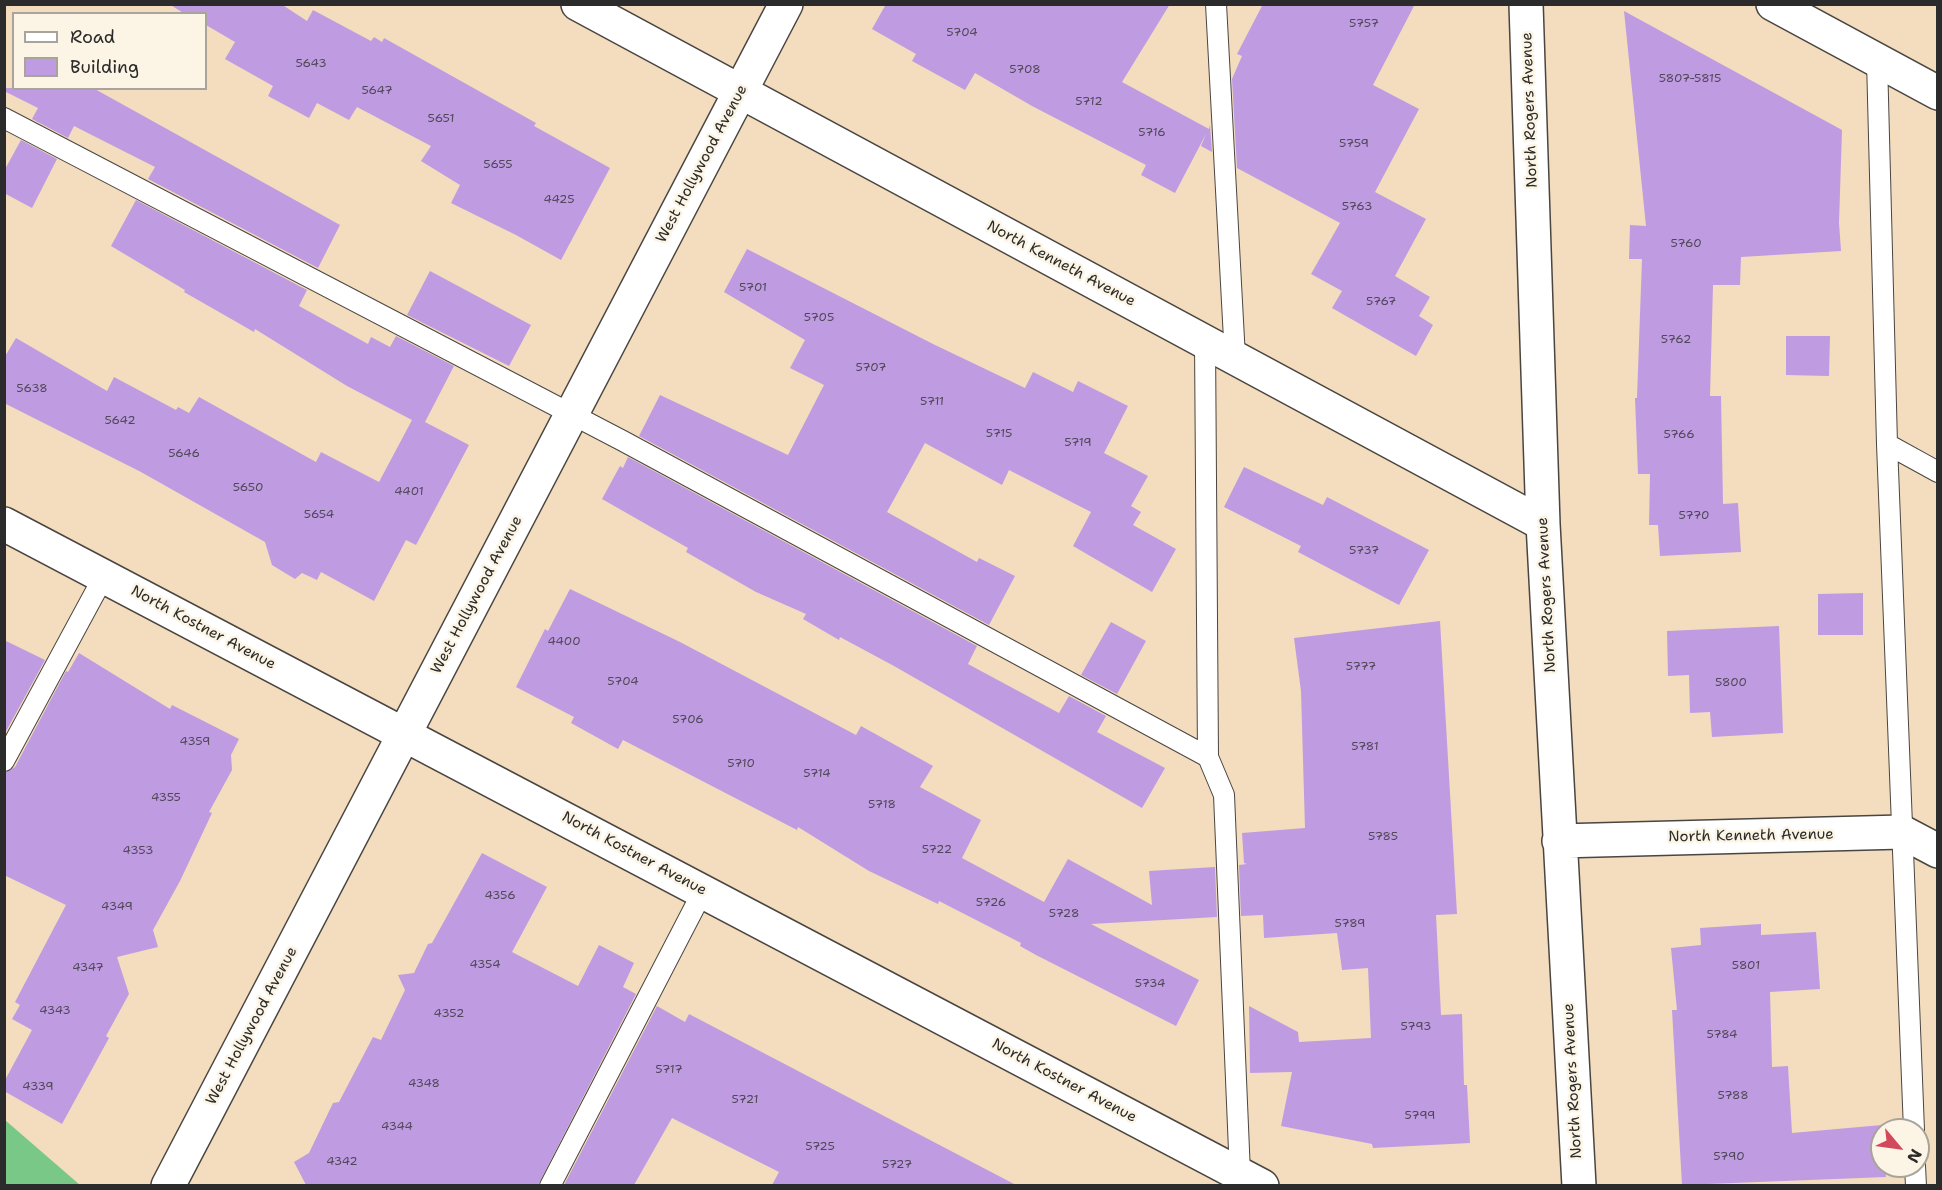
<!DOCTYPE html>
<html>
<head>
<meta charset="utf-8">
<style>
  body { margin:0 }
  #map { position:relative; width:1942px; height:1190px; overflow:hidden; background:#f4dcbe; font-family:"Shantell Sans",sans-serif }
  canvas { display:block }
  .frame { position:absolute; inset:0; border:6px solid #2b2b2b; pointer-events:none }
  .legend { position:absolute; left:12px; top:12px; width:195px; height:78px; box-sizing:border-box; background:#fcf5e5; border:2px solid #a8a49b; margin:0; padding:8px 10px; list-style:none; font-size:18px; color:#2b2b2b }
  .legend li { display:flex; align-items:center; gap:12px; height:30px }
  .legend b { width:30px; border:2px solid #a8a49b }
  .north { position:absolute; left:1870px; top:1118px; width:60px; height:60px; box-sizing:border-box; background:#fcf5e5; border:2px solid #a8a49b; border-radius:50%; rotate:119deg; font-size:16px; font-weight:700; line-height:24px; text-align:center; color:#2b2b2b }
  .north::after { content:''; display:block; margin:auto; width:21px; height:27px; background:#d1495b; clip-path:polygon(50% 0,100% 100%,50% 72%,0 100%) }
</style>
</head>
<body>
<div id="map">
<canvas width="1942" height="1190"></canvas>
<div class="frame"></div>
<ul class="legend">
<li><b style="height:8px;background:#fff"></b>Road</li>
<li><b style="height:16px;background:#bf9be1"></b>Building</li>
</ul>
<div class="north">N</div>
</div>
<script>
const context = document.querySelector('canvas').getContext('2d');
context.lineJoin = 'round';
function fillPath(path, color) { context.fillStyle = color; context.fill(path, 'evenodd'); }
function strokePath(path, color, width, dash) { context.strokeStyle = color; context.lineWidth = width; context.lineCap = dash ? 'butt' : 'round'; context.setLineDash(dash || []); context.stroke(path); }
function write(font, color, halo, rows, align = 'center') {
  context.font = font + ' "Shantell Sans",sans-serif'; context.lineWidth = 5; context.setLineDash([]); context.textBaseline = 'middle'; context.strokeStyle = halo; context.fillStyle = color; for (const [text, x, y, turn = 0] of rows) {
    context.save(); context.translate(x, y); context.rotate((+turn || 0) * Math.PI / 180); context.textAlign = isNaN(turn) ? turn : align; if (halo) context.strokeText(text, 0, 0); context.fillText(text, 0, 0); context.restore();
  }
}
const green = new Path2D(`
  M 5,1120 L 80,1185 L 5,1185 Z`);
const building = new Path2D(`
  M 169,4 L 281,4 L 307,21 L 313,10 L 371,41 L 374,37 L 382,42 L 384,38 L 536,123 L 534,126 L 610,168 L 561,260 L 516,235 L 451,203 L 460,185 L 421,161 L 431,146 L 357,107 L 349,120 L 317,103 L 309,118 L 268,96 L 273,86 L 225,59 L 235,42 L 206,25 L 206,14 L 185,14 Z
  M 886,4 L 1170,4 L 1122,82 L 1209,129 L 1210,125 L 1212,152 L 1201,146 L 1206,134 L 1175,193 L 1141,175 L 1146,165 L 1032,106 L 975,73 L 965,90 L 912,61 L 916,54 L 872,29 Z
  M 1263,4 L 1415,4 L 1373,85 L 1419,109 L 1375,192 L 1426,219 L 1395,276 L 1430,297 L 1419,316 L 1433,325 L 1416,356 L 1332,308 L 1342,291 L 1311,274 L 1340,223 L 1237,168 L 1232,79 L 1242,56 L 1237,54 Z
  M 1624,11 L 1842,130 L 1839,223 L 1841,251 L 1741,257 L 1740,285 L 1713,285 L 1710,396 L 1721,396 L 1723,504 L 1738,503 L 1741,552 L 1660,556 L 1658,525 L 1649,525 L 1650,474 L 1638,474 L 1635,398 L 1637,398 L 1642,259 L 1629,259 L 1630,225 L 1646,226 Z
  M 4,88 L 93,88 L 340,225 L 318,268 L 148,179 L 155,167 L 74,126 L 68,138 L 32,119 L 38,108 L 4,91 Z
  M 21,140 L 57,159 L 32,208 L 4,193 L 4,171 Z
  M 136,200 L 307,290 L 299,306 L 368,344 L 371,337 L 390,347 L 396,336 L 454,366 L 425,422 L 469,445 L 416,545 L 406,540 L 374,601 L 321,572 L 317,580 L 302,573 L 295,579 L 272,565 L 265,542 L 141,472 L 4,403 L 4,358 L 16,338 L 107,391 L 114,377 L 176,410 L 178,407 L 189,413 L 199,397 L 316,462 L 321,452 L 379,482 L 412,420 L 347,386 L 255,329 L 254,332 L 184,292 L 185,290 L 111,246 Z
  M 747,249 L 933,344 L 1025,388 L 1033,372 L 1073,392 L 1078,381 L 1128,406 L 1104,453 L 1148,476 L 1131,506 L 1141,512 L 1133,525 L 1176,549 L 1152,592 L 1073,546 L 1091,512 L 1009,470 L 1002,485 L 925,443 L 887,512 L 977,562 L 979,558 L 1015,576 L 989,625 L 639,436 L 660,395 L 788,455 L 824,385 L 790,368 L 805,340 L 724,292 Z
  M 430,271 L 531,325 L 509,366 L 407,315 Z
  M 1786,336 L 1830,336 L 1829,376 L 1786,375 Z
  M 628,457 L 977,646 L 968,664 L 1059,713 L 1069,696 L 1106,716 L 1097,732 L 1165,768 L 1142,808 L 894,666 L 840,637 L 839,640 L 803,619 L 806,614 L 756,592 L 686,552 L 688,548 L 602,499 L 620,466 L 623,468 Z
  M 1244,467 L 1323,505 L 1327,497 L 1429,550 L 1399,605 L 1298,552 L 1301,546 L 1224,507 Z
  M 570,589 L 680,642 L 856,735 L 861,726 L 933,766 L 920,787 L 981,820 L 962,858 L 1044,902 L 1068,859 L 1152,905 L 1149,871 L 1215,867 L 1217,917 L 1091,924 L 1199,980 L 1176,1026 L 1036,955 L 1020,946 L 1021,943 L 939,901 L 938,904 L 869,871 L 798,827 L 797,830 L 623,740 L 618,749 L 571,723 L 574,717 L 516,687 L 545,629 L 548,631 Z
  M 1863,593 L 1863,635 L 1818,635 L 1818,594 Z
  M 1440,621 L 1457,914 L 1436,915 L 1441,1015 L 1462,1014 L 1464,1085 L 1467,1085 L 1470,1143 L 1373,1148 L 1372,1144 L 1281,1126 L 1292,1072 L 1250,1073 L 1249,1006 L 1298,1032 L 1299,1042 L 1371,1038 L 1368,968 L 1342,970 L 1337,933 L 1264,938 L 1263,915 L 1241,916 L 1239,865 L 1247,864 L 1244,863 L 1242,833 L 1305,828 L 1301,691 L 1294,638 Z
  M 1111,622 L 1146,641 L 1117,694 L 1081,675 Z
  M 1779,626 L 1783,733 L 1712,737 L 1710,712 L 1690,713 L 1689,675 L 1668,676 L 1667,631 Z
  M 4,640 L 45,660 L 4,735 Z
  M 79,653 L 170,709 L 172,705 L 239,739 L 231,755 L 232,770 L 209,812 L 212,813 L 180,881 L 153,930 L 158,947 L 117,957 L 129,994 L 106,1036 L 109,1038 L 62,1124 L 4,1091 L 4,1082 L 32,1030 L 12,1019 L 20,1005 L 15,1002 L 66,905 L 4,875 L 4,773 L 15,767 L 66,671 L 68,672 Z
  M 482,853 L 547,887 L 512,952 L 578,986 L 599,945 L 634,963 L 623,987 L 636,994 L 538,1185 L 306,1185 L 294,1162 L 309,1153 L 333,1103 L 339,1102 L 373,1037 L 381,1040 L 405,990 L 398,975 L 414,973 L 428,944 L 432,943 Z
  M 1761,924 L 1761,935 L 1816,932 L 1820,989 L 1770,992 L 1772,1067 L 1788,1066 L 1792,1133 L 1882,1125 L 1882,1166 L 1885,1166 L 1886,1177 L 1682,1185 L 1672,1010 L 1677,1010 L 1671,948 L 1701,945 L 1700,928 Z
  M 657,1006 L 685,1022 L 689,1014 L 1016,1185 L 772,1185 L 779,1172 L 672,1118 L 634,1185 L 564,1185 Z`);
const lane = new Path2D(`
  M 1216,4 L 1235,358
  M 1877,60 L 1887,444 L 1914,1130
  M 4,118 L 623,441 L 1208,757
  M 1205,341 L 1208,757 L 1224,795 L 1240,1174
  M 1887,444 L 1938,472
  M 4,761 L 104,576
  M 1915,1166 L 1916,1186
  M 550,1186 L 703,891`);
const street = new Path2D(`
  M 578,4 L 1543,524
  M 1526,4 L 1543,524 L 1579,1186
  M 1773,4 L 1938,93
  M 4,524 L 1262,1186
  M 1559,841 L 1902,832 L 1938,851
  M 168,1186 L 786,4`);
const numberNames = [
  ["5757",1364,24],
  ["5704",962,33],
  ["5643",311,64],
  ["5708",1025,70],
  ["5807-5815",1690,79],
  ["5647",377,91],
  ["5712",1089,102],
  ["5651",441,119],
  ["5716",1152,133],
  ["5759",1354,144],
  ["5655",498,165],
  ["4425",559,200],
  ["5763",1357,207],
  ["5760",1686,244],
  ["5701",753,288],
  ["5767",1381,302],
  ["5705",819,318],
  ["5762",1676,340],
  ["5707",871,368],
  ["5638",32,389],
  ["5711",932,402],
  ["5642",120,421],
  ["5715",999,434],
  ["5766",1679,435],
  ["5719",1078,443],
  ["5646",184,454],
  ["5650",248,488],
  ["4401",409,492],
  ["5654",319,515],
  ["5770",1694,516],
  ["5737",1364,551],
  ["4400",564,642],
  ["5777",1361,667],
  ["5704",623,682],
  ["5800",1731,683],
  ["5706",688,720],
  ["4359",195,742],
  ["5781",1365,747],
  ["5710",741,764],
  ["5714",817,774],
  ["4355",166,798],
  ["5718",882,805],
  ["5785",1383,837],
  ["5722",937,850],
  ["4353",138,851],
  ["4356",500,896],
  ["5726",991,903],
  ["4349",117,907],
  ["5728",1064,914],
  ["5789",1350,924],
  ["4354",485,965],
  ["5801",1746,966],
  ["4347",88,968],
  ["5734",1150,984],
  ["4343",55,1011],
  ["4352",449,1014],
  ["5793",1416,1027],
  ["5784",1722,1035],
  ["5717",669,1070],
  ["4348",424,1084],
  ["4339",38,1087],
  ["5788",1733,1096],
  ["5721",745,1100],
  ["5799",1420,1116],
  ["4344",397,1127],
  ["5725",820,1147],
  ["5790",1729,1157],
  ["4342",342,1162],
  ["5727",897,1165]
];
const streetNames = [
  ["North Rogers Avenue",1530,110,-92],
  ["West Hollywood Avenue",702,164,-62],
  ["North Kenneth Avenue",1061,264,28],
  ["West Hollywood Avenue",477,595,-62],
  ["North Rogers Avenue",1547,595,-93],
  ["North Kostner Avenue",203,628,28],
  ["North Kenneth Avenue",1751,836,-1],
  ["North Kostner Avenue",634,854,28],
  ["West Hollywood Avenue",252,1026,-62],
  ["North Kostner Avenue",1064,1081,28],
  ["North Rogers Avenue",1573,1081,-93]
];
fillPath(green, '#7ac888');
fillPath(building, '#bf9be1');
strokePath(lane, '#494641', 22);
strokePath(street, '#494641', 36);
strokePath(lane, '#fff', 20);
strokePath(street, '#fff', 33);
write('12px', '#504758', null, numberNames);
write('15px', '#2b2b2b', '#fcf5e5', streetNames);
</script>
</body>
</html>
